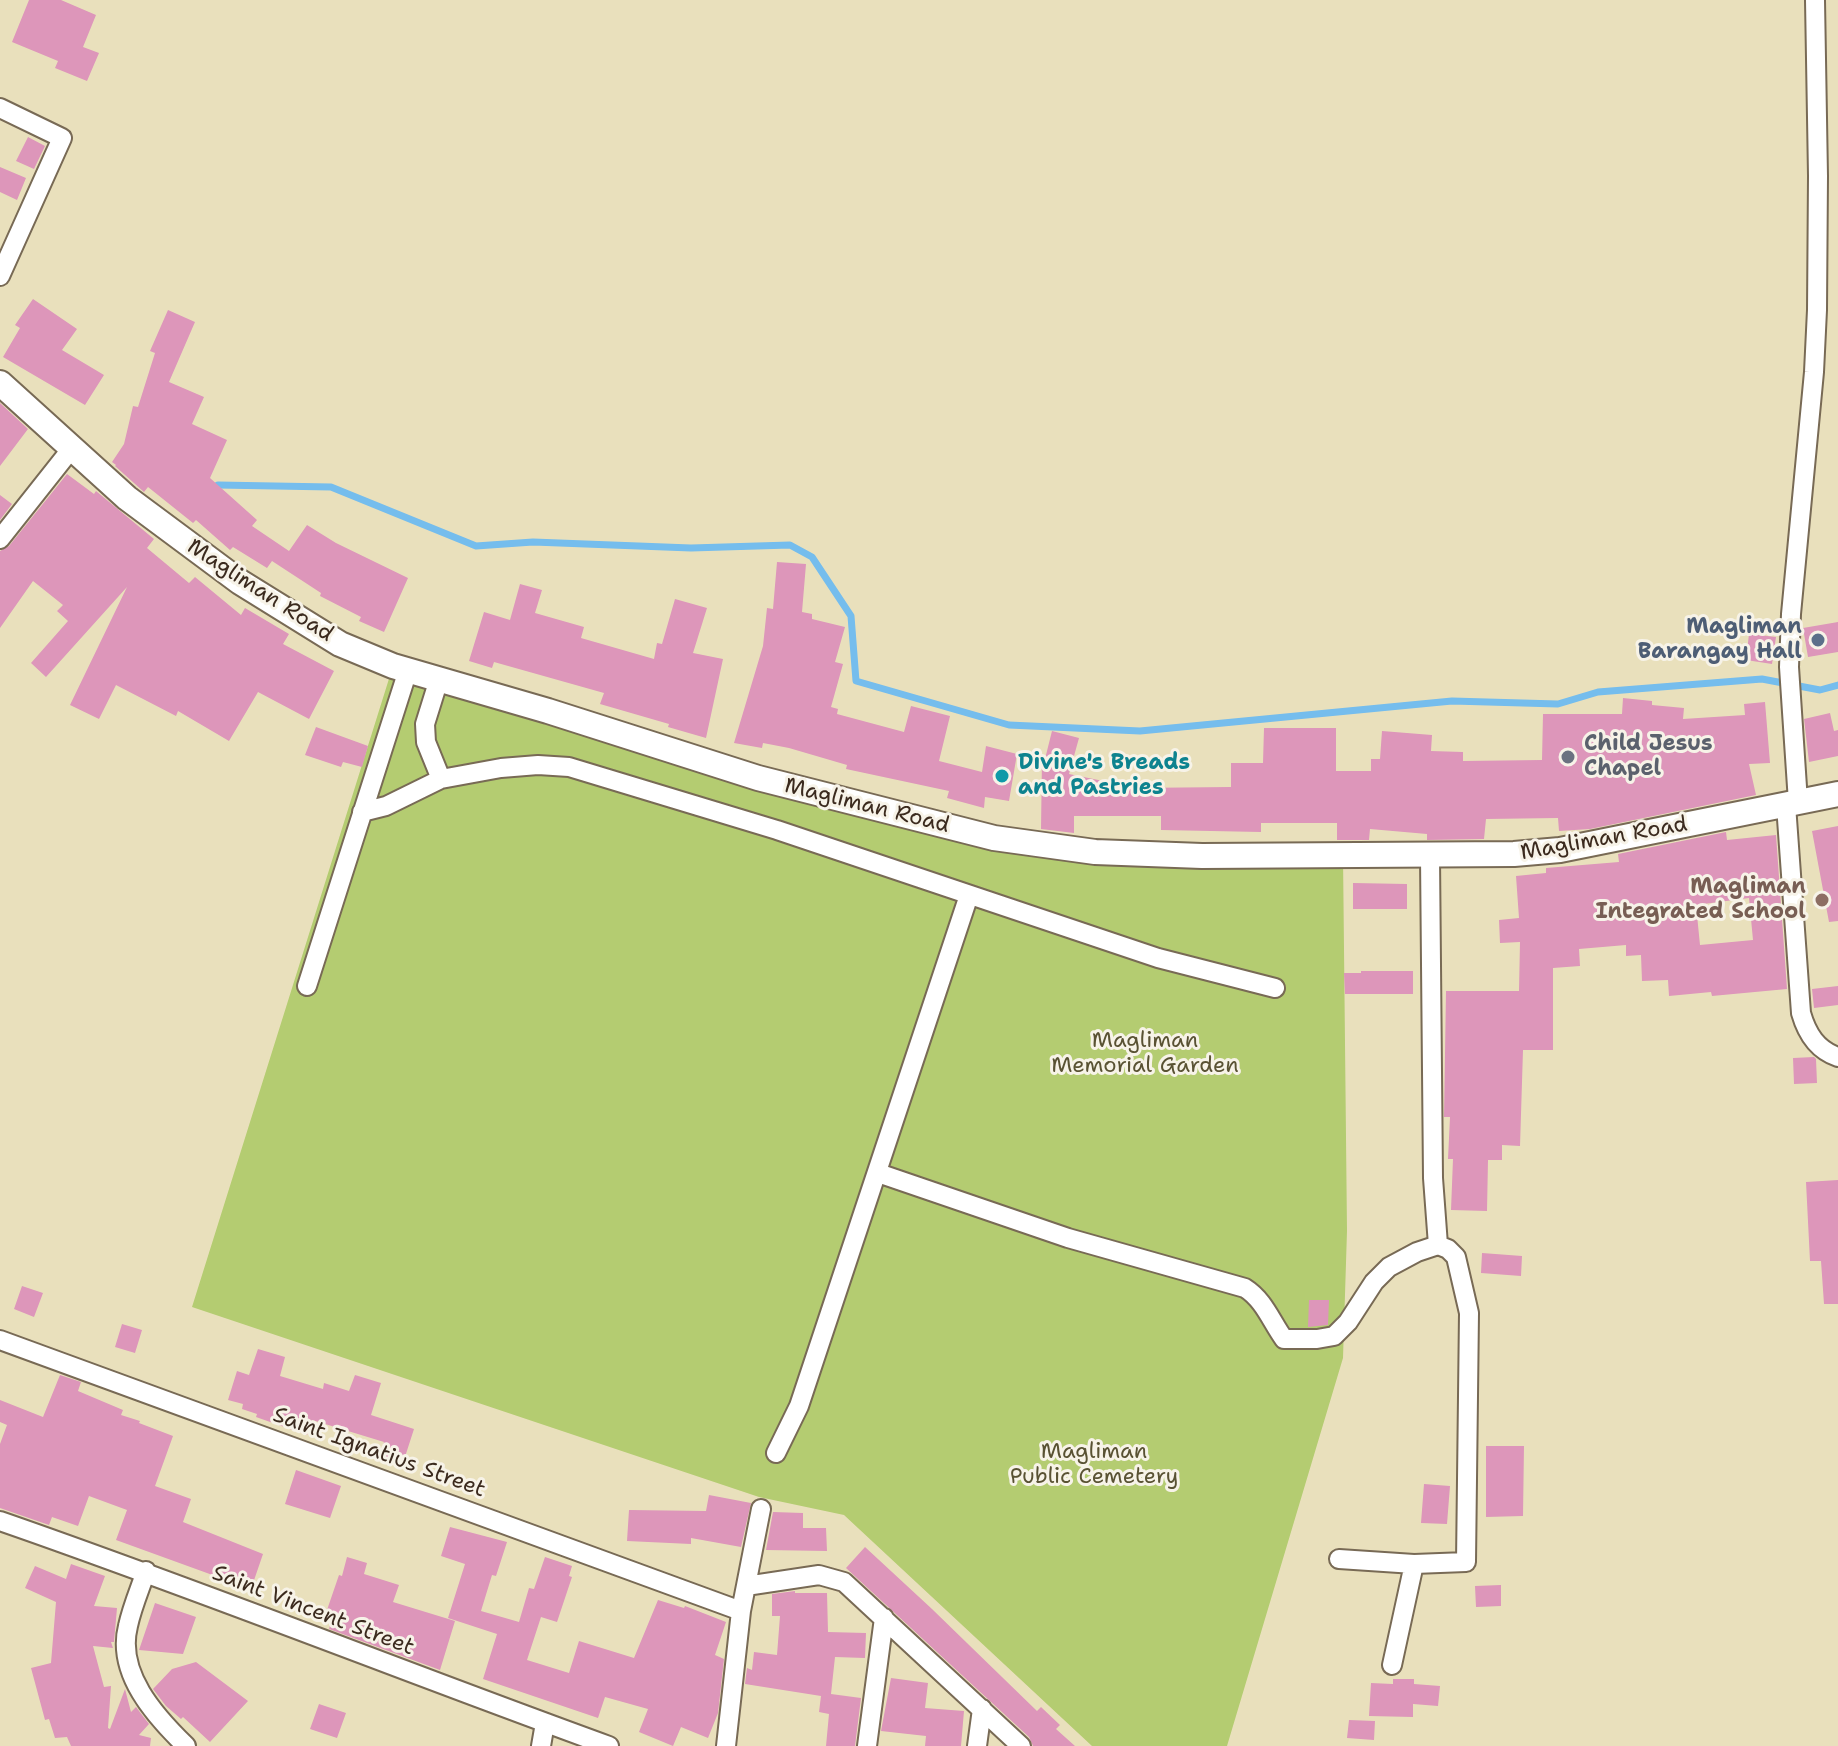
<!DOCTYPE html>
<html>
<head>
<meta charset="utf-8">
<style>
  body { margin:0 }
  canvas { display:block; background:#e9e0bc }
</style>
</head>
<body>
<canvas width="1838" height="1746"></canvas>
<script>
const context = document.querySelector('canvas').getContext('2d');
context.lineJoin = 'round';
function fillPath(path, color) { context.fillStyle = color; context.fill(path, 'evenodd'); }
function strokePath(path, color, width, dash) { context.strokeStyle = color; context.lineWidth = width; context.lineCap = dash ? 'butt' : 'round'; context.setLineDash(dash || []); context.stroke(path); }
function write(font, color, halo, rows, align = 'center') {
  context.font = font + ' "Shantell Sans",sans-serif'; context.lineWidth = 6; context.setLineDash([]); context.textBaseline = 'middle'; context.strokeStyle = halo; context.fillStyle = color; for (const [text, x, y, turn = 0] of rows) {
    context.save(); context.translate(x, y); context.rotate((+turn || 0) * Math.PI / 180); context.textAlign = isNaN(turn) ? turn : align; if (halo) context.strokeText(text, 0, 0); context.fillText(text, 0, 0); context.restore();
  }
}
const green = new Path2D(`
  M 393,666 L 994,838 L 1343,855 L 1347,1231 L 1343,1358 L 1227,1746 L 1092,1746 L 844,1515 L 759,1497 L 192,1307 Z`);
const stream = new Path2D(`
  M 218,485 L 331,487 L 476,546 L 533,542 L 691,548 L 790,545 L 812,557 L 851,616 L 856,681 L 1009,725 L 1140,731 L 1452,701 L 1558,704 L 1598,692 L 1762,679 L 1820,690 L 1838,685`);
const building = new Path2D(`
  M 29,0 L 61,0 L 96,15 L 83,47 L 99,53 L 87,81 L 55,68 L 58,61 L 12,42 Z
  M 28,137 L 45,146 L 34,169 L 16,161 Z
  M 0,167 L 26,178 L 17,200 L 0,192 Z
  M 33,299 L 77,329 L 62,350 L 104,375 L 85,405 L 3,357 L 20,328 L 15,325 Z
  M 168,310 L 195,322 L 169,382 L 204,397 L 192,424 L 227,440 L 210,478 L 257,520 L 252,526 L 289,551 L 307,525 L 336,543 L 408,578 L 384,632 L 359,621 L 361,617 L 320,596 L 321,593 L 272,561 L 267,568 L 233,547 L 230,550 L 196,520 L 193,523 L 148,487 L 144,492 L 115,466 L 116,465 L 112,462 L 124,444 L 133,406 L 138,407 L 155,353 L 150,351 Z
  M 0,403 L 28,429 L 0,466 Z
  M 67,474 L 94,494 L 96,491 L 154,539 L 147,548 L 189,583 L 195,577 L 241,615 L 245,608 L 289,634 L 283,644 L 334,671 L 309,719 L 258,692 L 229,741 L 178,711 L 176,716 L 116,685 L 99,719 L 70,705 L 127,587 L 46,677 L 31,663 L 68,621 L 57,611 L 63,605 L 33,581 L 0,628 L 0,551 L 9,546 Z
  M 0,495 L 12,504 L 0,520 Z
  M 777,562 L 806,564 L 802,612 L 812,614 L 812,619 L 845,627 L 835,662 L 843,664 L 831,707 L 838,709 L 837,714 L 904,732 L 911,706 L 950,716 L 939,761 L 982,772 L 986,746 L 1017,754 L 1009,801 L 985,797 L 984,808 L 947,798 L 949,791 L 846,769 L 847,765 L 789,748 L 763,743 L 762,748 L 734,743 L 763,646 L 767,608 L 773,609 Z
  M 520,584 L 542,590 L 535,613 L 584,627 L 581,638 L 654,659 L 657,643 L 662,644 L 675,599 L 707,608 L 693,653 L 723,659 L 706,738 L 668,727 L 669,724 L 600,704 L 604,693 L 494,662 L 492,668 L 469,661 L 484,612 L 510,620 Z
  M 1838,622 L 1838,652 L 1808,657 L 1803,628 Z
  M 1749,634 L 1776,637 L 1772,664 L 1746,660 Z
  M 1623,698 L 1652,701 L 1652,705 L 1684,708 L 1683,719 L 1745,715 L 1744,704 L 1765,702 L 1770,763 L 1749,764 L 1756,795 L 1590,829 L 1559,831 L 1558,818 L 1486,819 L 1484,839 L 1427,840 L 1427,834 L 1370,829 L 1369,840 L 1337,840 L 1337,823 L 1261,823 L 1261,832 L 1161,830 L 1161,816 L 1074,816 L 1074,833 L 1041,829 L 1042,758 L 1045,759 L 1052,731 L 1079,738 L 1069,774 L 1108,782 L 1132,781 L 1132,788 L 1231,787 L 1231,763 L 1263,763 L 1264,728 L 1336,728 L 1336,771 L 1371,771 L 1371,759 L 1380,759 L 1382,731 L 1432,735 L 1431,751 L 1463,752 L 1463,761 L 1542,760 L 1543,714 L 1622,714 Z
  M 1830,713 L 1834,731 L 1838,730 L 1838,756 L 1809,762 L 1804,719 Z
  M 316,727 L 368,746 L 362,767 L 343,762 L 341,767 L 305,755 Z
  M 1838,826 L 1838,921 L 1829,922 L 1812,831 Z
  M 1726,832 L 1727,840 L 1776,835 L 1787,989 L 1712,996 L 1711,992 L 1669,996 L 1668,980 L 1642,981 L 1641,955 L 1626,956 L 1626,945 L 1579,949 L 1580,966 L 1553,968 L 1553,1050 L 1523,1050 L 1520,1146 L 1502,1145 L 1502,1160 L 1488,1160 L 1487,1211 L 1451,1210 L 1453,1159 L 1448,1159 L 1450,1117 L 1444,1117 L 1446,991 L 1519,991 L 1520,942 L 1500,943 L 1499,920 L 1519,918 L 1516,876 L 1546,873 L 1546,868 L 1619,862 L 1618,854 ZM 1749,898 L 1753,940 L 1700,945 L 1696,905 Z
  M 1353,883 L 1407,884 L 1407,909 L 1353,909 Z
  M 1361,971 L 1413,971 L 1413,994 L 1345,994 L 1344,973 L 1361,973 Z
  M 1838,986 L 1838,1005 L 1814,1008 L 1812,989 Z
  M 1814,1057 L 1816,1059 L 1817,1083 L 1794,1084 L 1793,1058 Z
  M 1838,1180 L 1838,1304 L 1824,1304 L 1821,1261 L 1810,1261 L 1806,1182 Z
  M 1482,1253 L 1522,1256 L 1521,1276 L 1481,1273 Z
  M 22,1286 L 43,1293 L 34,1317 L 14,1309 Z
  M 1309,1300 L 1329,1300 L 1328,1325 L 1308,1327 Z
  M 122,1324 L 142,1330 L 135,1353 L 115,1347 Z
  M 258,1349 L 285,1357 L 280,1376 L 323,1389 L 324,1383 L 349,1391 L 355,1375 L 381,1383 L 371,1415 L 414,1429 L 403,1463 L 379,1456 L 384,1442 L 312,1420 L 307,1435 L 256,1417 L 257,1414 L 242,1409 L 243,1404 L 228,1400 L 237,1371 L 249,1375 Z
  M 60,1375 L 81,1382 L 78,1391 L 123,1410 L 121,1415 L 140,1421 L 139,1423 L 173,1436 L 155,1486 L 191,1499 L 183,1522 L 263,1554 L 251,1589 L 116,1540 L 127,1510 L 89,1496 L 78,1526 L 52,1517 L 49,1525 L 0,1508 L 0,1444 L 7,1425 L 0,1422 L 0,1400 L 43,1417 Z
  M 1486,1446 L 1524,1446 L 1523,1516 L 1486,1517 Z
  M 296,1470 L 341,1486 L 330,1518 L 285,1504 Z
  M 1424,1484 L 1450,1486 L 1447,1524 L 1421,1523 Z
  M 709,1495 L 751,1503 L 741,1547 L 691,1538 L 691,1544 L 627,1541 L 629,1510 L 706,1511 Z
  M 773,1512 L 803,1513 L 803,1528 L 826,1528 L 827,1551 L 766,1550 Z
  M 450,1527 L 507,1542 L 496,1576 L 492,1575 L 481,1611 L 519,1622 L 529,1588 L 534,1589 L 545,1557 L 572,1566 L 569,1576 L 572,1577 L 557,1622 L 541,1617 L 527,1660 L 569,1673 L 579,1641 L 634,1658 L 658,1600 L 684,1608 L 685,1606 L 726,1622 L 715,1655 L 724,1659 L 718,1713 L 708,1738 L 681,1727 L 673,1746 L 639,1732 L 648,1709 L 605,1697 L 598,1718 L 483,1679 L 497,1634 L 448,1618 L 465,1564 L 441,1556 Z
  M 865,1547 L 932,1609 L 1037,1711 L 1041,1707 L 1060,1725 L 1056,1729 L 1075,1746 L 1033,1746 L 1029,1737 L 846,1568 Z
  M 347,1557 L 367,1563 L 364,1574 L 399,1585 L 393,1602 L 455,1621 L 440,1670 L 329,1629 L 334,1612 L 327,1610 L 339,1575 L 342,1576 Z
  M 71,1564 L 105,1576 L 94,1606 L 117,1608 L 114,1642 L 111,1642 L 113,1648 L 93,1646 L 104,1687 L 111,1686 L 108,1728 L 110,1729 L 125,1689 L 131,1712 L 136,1707 L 149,1724 L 139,1735 L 151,1738 L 150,1746 L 71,1746 L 67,1737 L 55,1738 L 49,1719 L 45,1720 L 31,1668 L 51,1663 L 56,1602 L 25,1588 L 35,1566 L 66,1579 Z
  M 1501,1585 L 1501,1606 L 1476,1607 L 1475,1586 Z
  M 795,1591 L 795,1593 L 827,1593 L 828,1632 L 866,1633 L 865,1658 L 835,1657 L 831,1694 L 861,1698 L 855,1746 L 826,1746 L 829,1714 L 819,1712 L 821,1696 L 745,1684 L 747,1668 L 752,1670 L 754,1652 L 777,1655 L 780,1616 L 772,1616 L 772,1594 Z
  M 155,1603 L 196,1617 L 183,1654 L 139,1650 Z
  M 196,1662 L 248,1701 L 210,1742 L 183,1717 L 181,1719 L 166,1706 L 153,1689 L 172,1669 Z
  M 891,1678 L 928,1683 L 925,1708 L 964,1711 L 961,1746 L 925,1746 L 926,1736 L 881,1731 Z
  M 1393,1679 L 1414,1679 L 1414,1684 L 1440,1686 L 1438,1706 L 1413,1704 L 1413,1717 L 1369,1716 L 1371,1683 L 1393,1684 Z
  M 319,1704 L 346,1713 L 337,1738 L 310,1729 Z
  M 1349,1720 L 1375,1721 L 1374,1740 L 1347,1738 Z`);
const minor = new Path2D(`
  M 0,108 L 62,138 L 0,276
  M 0,539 L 72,448
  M 439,679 L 425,724 L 426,742 L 441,779
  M 1798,802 L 1789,667 L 1791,614 L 1814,372 L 1817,310 L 1818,176 L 1815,0
  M 1786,805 L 1801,1013 C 1807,1034 1817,1050 1838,1057
  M 362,812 L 386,806 L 441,779 L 501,768 L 538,765 L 569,767 L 777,830 L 1158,958 L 1275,988
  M 1430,857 L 1433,1178 L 1438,1245
  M 307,986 L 408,670
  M 878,1173 L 1068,1238 L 1245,1288 C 1264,1300 1271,1321 1284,1339 L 1317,1339 L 1334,1336 L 1348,1322 L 1374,1282 L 1389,1267 L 1417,1252 L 1438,1245 L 1448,1249 L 1456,1257 L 1469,1313 L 1466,1562 L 1414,1564 L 1339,1559
  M 0,1340 L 741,1611
  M 776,1453 L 799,1406 L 969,895
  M 0,1521 C 205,1592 405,1672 609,1746
  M 146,1571 C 140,1589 132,1607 128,1626 C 116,1673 155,1716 186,1746
  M 746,1586 L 819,1575 L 844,1582 L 1021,1746
  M 1392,1665 L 1414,1564
  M 541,1746 L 545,1723
  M 726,1746 L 741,1611 L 761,1509
  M 867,1746 L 884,1618
  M 977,1746 L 982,1709`);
const tertiary = new Path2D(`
  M 0,383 L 127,498 L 240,582 L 340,644 L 393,666 L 548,711 L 758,778 L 994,838 L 1095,852 L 1202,856 L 1514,854 L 1560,850 L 1838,794`);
const markers = [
  [1818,640,8,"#5c6f8a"],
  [1568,757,8,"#6b7280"],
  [1002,776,8,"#0f9aa8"],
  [1822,900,8,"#8d6e63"]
];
const streetNames = [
  ["Magliman Road",260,591,33],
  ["Magliman Road",867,806,14],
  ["Magliman Road",1604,839,-10],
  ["Saint Ignatius Street",379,1453,20],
  ["Saint Vincent Street",313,1611,21]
];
const serviceNames = [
  ["Magliman",1802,627],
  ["Barangay Hall",1802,652]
];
const worshipNames = [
  ["Child Jesus",1584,744],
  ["Chapel",1584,769]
];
const cultureNames = [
  ["Divine's Breads",1018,763],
  ["and Pastries",1018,788]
];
const educationNames = [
  ["Magliman",1806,887],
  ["Integrated School",1806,912]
];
const parkNames = [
  ["Magliman",1145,1041],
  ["Memorial Garden",1145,1066],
  ["Magliman",1094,1452],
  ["Public Cemetery",1094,1477]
];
fillPath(green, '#b4cc71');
strokePath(stream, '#75bded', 7);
fillPath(building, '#dd96ba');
strokePath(minor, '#786a55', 22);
strokePath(tertiary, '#786a55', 28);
strokePath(minor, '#fff', 18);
strokePath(tertiary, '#fff', 24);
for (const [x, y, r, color] of markers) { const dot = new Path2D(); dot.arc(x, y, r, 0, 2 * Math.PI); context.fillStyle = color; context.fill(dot); strokePath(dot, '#f7f3e8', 3); }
write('22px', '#3b2a1e', '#f7f3e8', streetNames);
write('bold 22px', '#4e5e75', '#f7f3e8', serviceNames, 'right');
write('bold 22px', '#5b616d', '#f7f3e8', worshipNames, 'left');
write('bold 22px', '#0d838f', '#f7f3e8', cultureNames, 'left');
write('bold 22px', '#785e54', '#f7f3e8', educationNames, 'right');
write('22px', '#595233', '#f7f3e8', parkNames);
</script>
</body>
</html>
